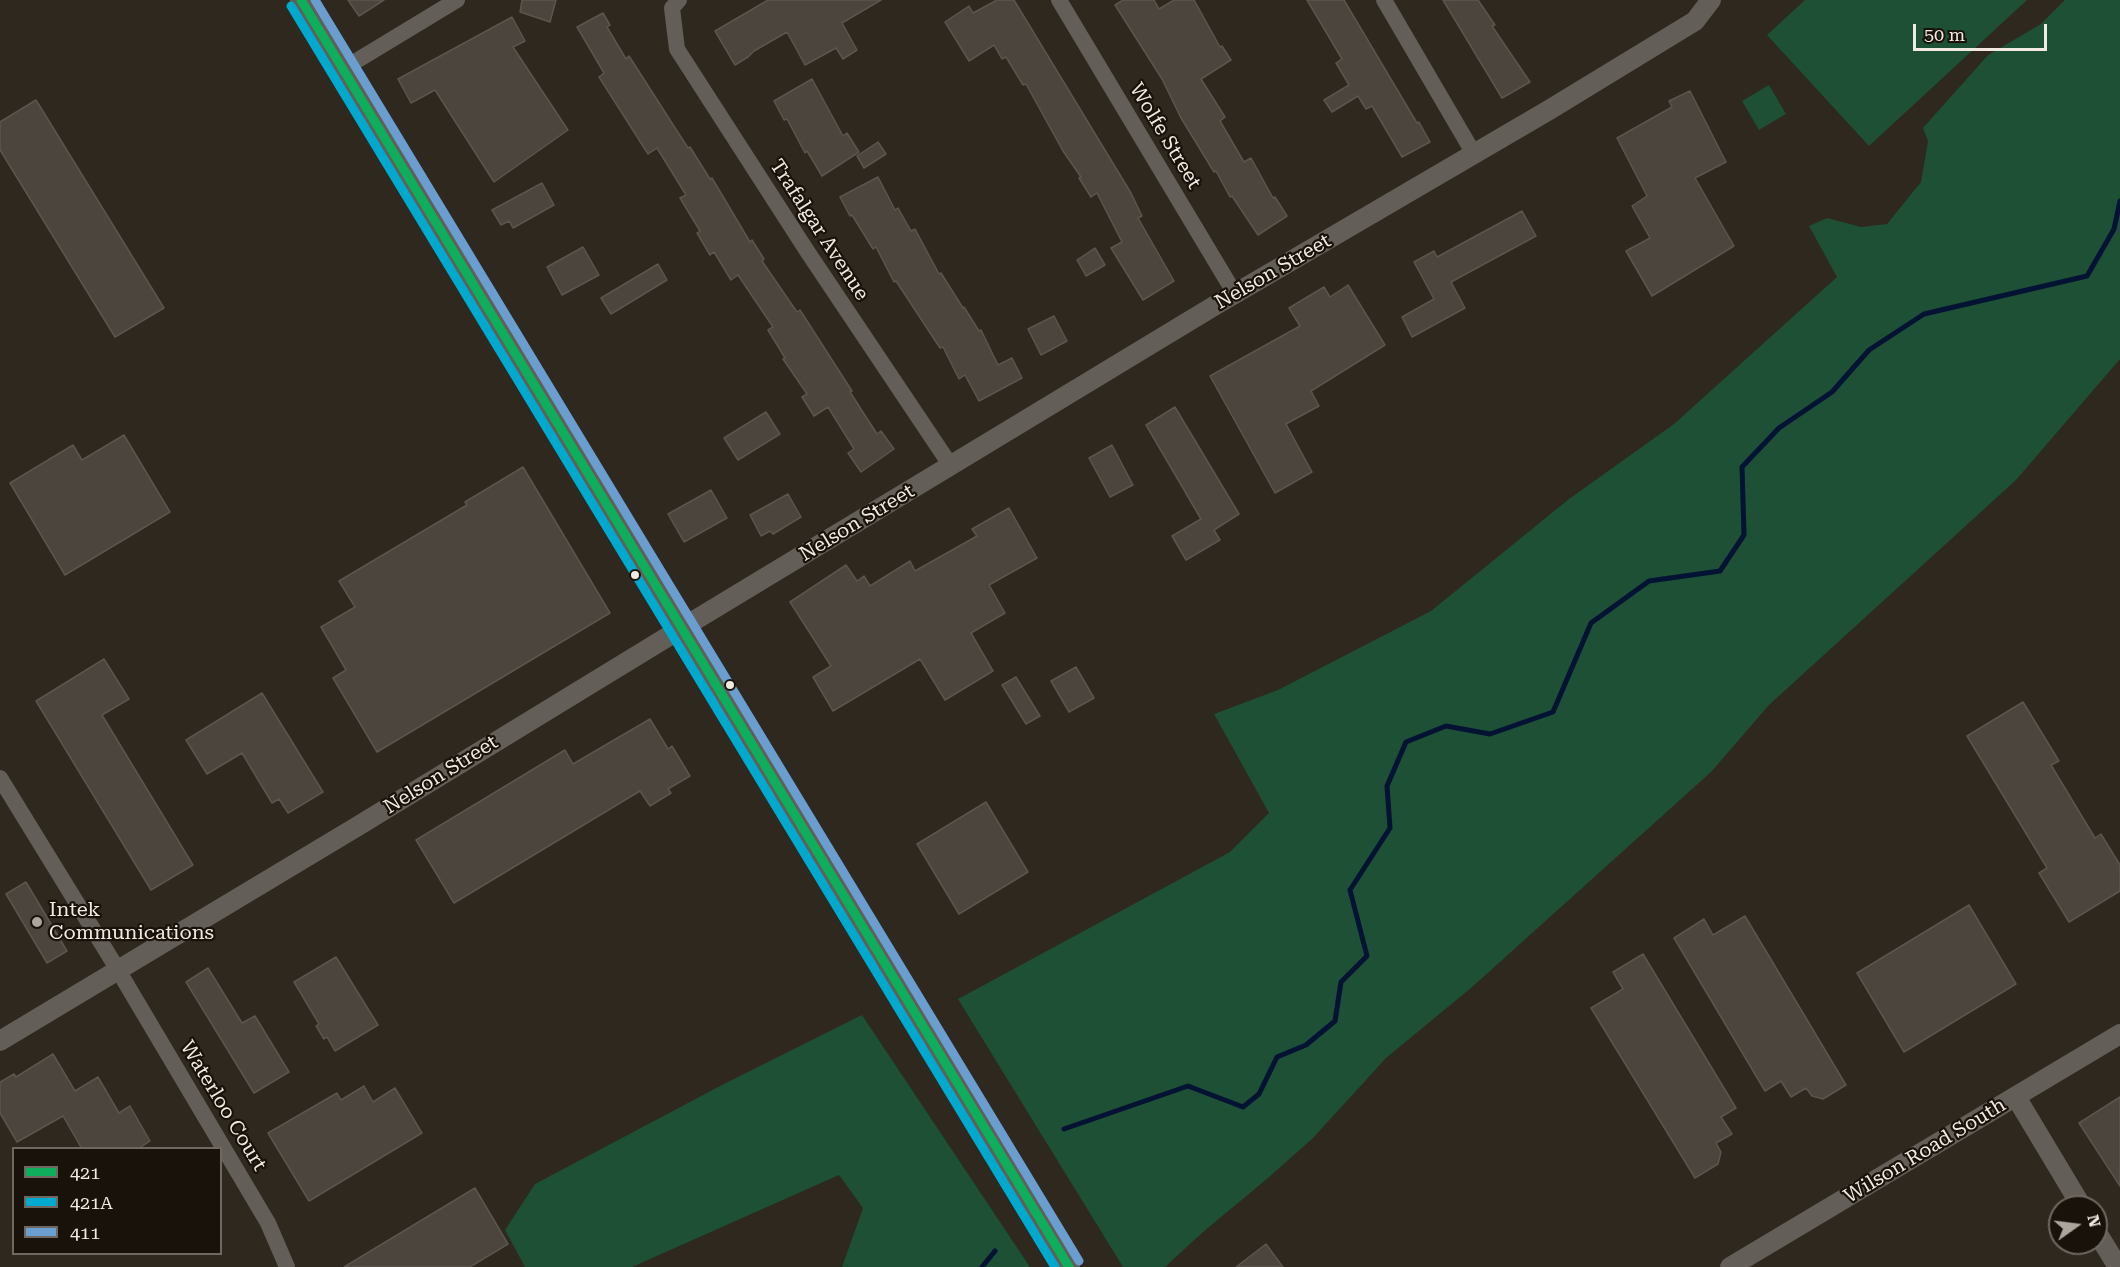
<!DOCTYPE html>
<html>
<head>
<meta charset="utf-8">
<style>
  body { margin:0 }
  #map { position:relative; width:2120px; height:1267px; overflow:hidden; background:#2e281e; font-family:"Roboto Serif",serif }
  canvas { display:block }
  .legend { position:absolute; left:12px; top:1147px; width:210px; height:108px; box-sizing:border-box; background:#18120b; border:2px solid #6f6860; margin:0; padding:8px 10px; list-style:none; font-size:18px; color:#f2eae0 }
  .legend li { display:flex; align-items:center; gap:12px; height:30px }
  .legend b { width:30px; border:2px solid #6f6860 }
  .north { position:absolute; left:2048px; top:1195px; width:60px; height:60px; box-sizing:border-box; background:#18120b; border:2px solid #6f6860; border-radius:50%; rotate:76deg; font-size:16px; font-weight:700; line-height:24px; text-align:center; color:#f2eae0 }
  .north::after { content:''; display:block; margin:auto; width:21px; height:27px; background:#ada69c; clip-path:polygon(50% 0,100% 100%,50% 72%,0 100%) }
  .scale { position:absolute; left:1913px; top:24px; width:134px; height:27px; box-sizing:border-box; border:3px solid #f2eae0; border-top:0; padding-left:8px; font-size:18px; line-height:21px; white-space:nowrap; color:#f2eae0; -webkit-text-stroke:4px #18120b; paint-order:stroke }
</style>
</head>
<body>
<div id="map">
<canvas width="2120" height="1267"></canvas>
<ul class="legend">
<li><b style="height:8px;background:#0daf5c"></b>421</li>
<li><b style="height:8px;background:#00a9ce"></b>421A</li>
<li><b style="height:8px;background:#6a9dd0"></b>411</li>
</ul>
<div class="north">N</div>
<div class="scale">50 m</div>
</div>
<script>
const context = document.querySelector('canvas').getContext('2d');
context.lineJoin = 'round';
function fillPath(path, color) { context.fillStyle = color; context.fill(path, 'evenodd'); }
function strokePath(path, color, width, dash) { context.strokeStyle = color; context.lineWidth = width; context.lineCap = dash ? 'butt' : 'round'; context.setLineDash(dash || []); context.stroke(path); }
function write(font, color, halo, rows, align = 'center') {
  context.font = font + ' "Roboto Serif",serif'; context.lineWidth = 4.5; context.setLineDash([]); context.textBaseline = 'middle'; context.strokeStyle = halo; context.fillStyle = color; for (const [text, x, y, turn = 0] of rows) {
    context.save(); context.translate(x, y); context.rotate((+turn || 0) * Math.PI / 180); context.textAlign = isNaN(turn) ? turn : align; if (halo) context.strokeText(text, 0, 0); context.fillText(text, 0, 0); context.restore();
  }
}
const green = new Path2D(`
  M 1805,0 L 2027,0 L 1869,146 L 1767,35 Z
  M 2065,0 L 2120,0 L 2120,359 L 2016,480 L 1769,705 L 1711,772 L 1471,988 L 1386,1058 L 1313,1138 L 1268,1178 L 1203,1232 L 1165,1267 L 1123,1267 L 958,999 L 1230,852 L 1269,813 L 1214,714 L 1278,690 L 1431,611 L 1569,499 L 1674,424 L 1837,277 L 1809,226 L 1827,218 L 1861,227 L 1887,224 L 1921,182 L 1928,141 L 1923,128 L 1988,55 L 2041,24 Z
  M 1769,85 L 1786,114 L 1759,130 L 1742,101 Z
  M 862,1015 L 1030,1267 L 842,1267 L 863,1208 L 839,1175 L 632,1267 L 525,1267 L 505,1230 L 535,1184 L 722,1085 Z`);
const stream = new Path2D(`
  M 1064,1129 L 1188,1086 L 1243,1107 L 1259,1094 L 1277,1057 L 1306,1045 L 1335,1021 L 1341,982 L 1367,956 L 1350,890 L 1390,828 L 1387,786 L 1406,742 L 1446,726 L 1490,734 L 1553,712 L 1591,623 L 1649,581 L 1720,571 L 1744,535 L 1742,467 L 1779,428 L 1832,392 L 1869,350 L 1924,314 L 2087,276 L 2114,229 L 2120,201
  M 982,1267 L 995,1251`);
const building = new Path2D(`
  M 348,0 L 384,0 L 359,16 Z
  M 522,0 L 556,0 L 550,22 L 520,12 Z
  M 768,0 L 881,0 L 842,23 L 857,50 L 843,59 L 836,48 L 805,65 L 787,32 L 754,51 L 748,57 L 735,65 L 715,31 Z
  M 997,0 L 1014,0 L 1131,193 L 1142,216 L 1138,218 L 1174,281 L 1143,300 L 1111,248 L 1122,242 L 1097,193 L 1091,197 L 1079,178 L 1081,177 L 1063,151 L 1026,84 L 1023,85 L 1006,57 L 1002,59 L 994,45 L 969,61 L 945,22 L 969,6 L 973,13 Z
  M 1123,0 L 1154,0 L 1159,9 L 1174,0 L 1194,0 L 1220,47 L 1222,46 L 1231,60 L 1201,79 L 1225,117 L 1220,121 L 1244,162 L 1251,158 L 1273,198 L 1275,197 L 1287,216 L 1258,235 L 1232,196 L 1230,197 L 1216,171 L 1214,172 L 1181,118 L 1162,79 L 1115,5 Z
  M 1307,0 L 1344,0 L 1417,123 L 1419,122 L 1430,142 L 1402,157 L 1372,106 L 1366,109 L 1358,96 L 1332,112 L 1324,100 L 1349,85 L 1336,63 L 1342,59 Z
  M 1443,0 L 1478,0 L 1495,25 L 1492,26 L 1530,82 L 1502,98 Z
  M 603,13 L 610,25 L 607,27 L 626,59 L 629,56 L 688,148 L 690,147 L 710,179 L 712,178 L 750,242 L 752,240 L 764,259 L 762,261 L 797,312 L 800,310 L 852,391 L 850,392 L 877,434 L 881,431 L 894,449 L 861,472 L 848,453 L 854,449 L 828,407 L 814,416 L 802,397 L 807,394 L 783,359 L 785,358 L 768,330 L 773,327 L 738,275 L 731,280 L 714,252 L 710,255 L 697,233 L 700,231 L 680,198 L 686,195 L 657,148 L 648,154 L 599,77 L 604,73 L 577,27 Z
  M 512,17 L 525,41 L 513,47 L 568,130 L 494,182 L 435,90 L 411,103 L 398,79 Z
  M 812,79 L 843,136 L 847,133 L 859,152 L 822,176 L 807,151 L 805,153 L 787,119 L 784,120 L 774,101 Z
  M 1690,91 L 1726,162 L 1695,178 L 1734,246 L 1652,296 L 1626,251 L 1650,238 L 1632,206 L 1647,196 L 1617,138 L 1672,107 L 1669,101 Z
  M 36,100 L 164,308 L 115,337 L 0,150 L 0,122 Z
  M 878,142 L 886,154 L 864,168 L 857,156 Z
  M 878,177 L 895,210 L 898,208 L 911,231 L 915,229 L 939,274 L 941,273 L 963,308 L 964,307 L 979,331 L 981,330 L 998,365 L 1012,358 L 1022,378 L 979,401 L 965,375 L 959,379 L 943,347 L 940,348 L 896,281 L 894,282 L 876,247 L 873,249 L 852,215 L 850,216 L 840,197 Z
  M 542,183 L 554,205 L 513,228 L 509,221 L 501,225 L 492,210 Z
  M 1522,211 L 1536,236 L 1451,282 L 1465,308 L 1412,337 L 1402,317 L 1434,299 L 1414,262 L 1434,251 L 1437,257 Z
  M 583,247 L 599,275 L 562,295 L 547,267 Z
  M 1095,248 L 1105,265 L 1086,276 L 1077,260 Z
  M 658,264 L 667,280 L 611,314 L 601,298 Z
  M 1348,285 L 1385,345 L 1311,391 L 1319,406 L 1286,424 L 1312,472 L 1275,493 L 1210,376 L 1300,326 L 1289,308 L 1324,287 L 1330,297 Z
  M 1054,316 L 1067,341 L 1041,355 L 1028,329 Z
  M 1175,407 L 1239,514 L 1214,530 L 1220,540 L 1186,560 L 1172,536 L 1201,519 L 1146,425 Z
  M 766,412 L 780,434 L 738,460 L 724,438 Z
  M 124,435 L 170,512 L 65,575 L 10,483 L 73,445 L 82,460 Z
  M 1112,445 L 1133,485 L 1110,497 L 1089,458 Z
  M 523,467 L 610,613 L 377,752 L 333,678 L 346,670 L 321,627 L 355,607 L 339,581 L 467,505 L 465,502 Z
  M 711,490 L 727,518 L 684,542 L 668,514 Z
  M 788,494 L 801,517 L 773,534 L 770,531 L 761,536 L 750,515 Z
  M 1009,508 L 1037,558 L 989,585 L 1005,613 L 971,633 L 993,671 L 945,700 L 920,659 L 833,711 L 813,677 L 831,666 L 790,602 L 846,565 L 857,581 L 864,576 L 870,586 L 910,561 L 915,571 L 977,536 L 972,529 Z
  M 104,659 L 129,699 L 102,715 L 193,865 L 151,890 L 36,701 Z
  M 1076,667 L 1094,698 L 1069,712 L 1051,681 Z
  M 1016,677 L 1040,716 L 1026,724 L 1002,685 Z
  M 262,693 L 323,792 L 288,813 L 279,799 L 272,803 L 242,753 L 207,774 L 186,740 Z
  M 2023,702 L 2059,761 L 2051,765 L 2095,838 L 2101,834 L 2120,865 L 2120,891 L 2069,922 L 2039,873 L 2047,868 L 1967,736 Z
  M 650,719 L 668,749 L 672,746 L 690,776 L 668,789 L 671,793 L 650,806 L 640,791 L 454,903 L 416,840 L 565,750 L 573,764 Z
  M 986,802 L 1028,872 L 959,914 L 917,844 Z
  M 26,882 L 67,951 L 47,963 L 6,894 Z
  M 1969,905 L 2016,984 L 1904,1052 L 1857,973 Z
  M 1745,916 L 1846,1085 L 1823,1099 L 1812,1096 L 1806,1088 L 1791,1097 L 1781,1081 L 1765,1091 L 1674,938 L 1704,919 L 1713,935 Z
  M 1643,954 L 1736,1108 L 1721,1117 L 1732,1134 L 1716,1143 L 1721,1152 L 1718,1164 L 1695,1178 L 1591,1008 L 1623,989 L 1613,972 Z
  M 336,957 L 378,1025 L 335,1051 L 327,1037 L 324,1039 L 316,1026 L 319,1024 L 294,982 Z
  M 208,968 L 242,1023 L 255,1016 L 289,1072 L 254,1093 L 186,982 Z
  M 53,1054 L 75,1091 L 98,1077 L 119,1113 L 130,1106 L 150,1141 L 138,1149 L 82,1149 L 63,1116 L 17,1142 L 0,1113 L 0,1082 L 14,1074 L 16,1077 Z
  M 364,1086 L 373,1102 L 395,1088 L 422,1133 L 309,1201 L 268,1133 L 337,1093 L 341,1100 Z
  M 2120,1097 L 2120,1186 L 2079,1123 Z
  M 475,1188 L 508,1244 L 470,1267 L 344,1267 Z
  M 1266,1244 L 1283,1267 L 1236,1267 Z`);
const minor = new Path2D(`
  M 679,0 L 672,8 L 677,49 L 807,251 L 951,466
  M 1059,0 L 1235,294
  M 1384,0 L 1474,154
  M 343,69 L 457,0
  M 0,778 L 118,970 L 268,1223 L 287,1267`);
const tertiary = new Path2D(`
  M 0,1041 L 358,826 L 682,628 L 1214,306 L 1549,110 L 1695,21 L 1711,0
  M 2016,1097 L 2082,1207
  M 2096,1231 L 2118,1267
  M 1730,1267 L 2120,1034`);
const secondary = new Path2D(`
  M 301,0 L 492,313 L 631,546 L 1069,1267`);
const bus1 = new Path2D(`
  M 301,0 L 1069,1267`);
const bus2 = new Path2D(`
  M 291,6 L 1055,1267`);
const bus3 = new Path2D(`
  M 315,0 L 1079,1261`);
const markers = [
  [635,575,5,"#f2eae0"],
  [730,685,5,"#f2eae0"],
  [37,922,6,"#ada69c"]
];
const streetNames = [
  ["Wolfe Street",1165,136,59],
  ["Trafalgar Avenue",819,230,57],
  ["Nelson Street",1273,272,-30],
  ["Nelson Street",857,523,-31],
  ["Nelson Street",441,775,-32],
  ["Waterloo Court",223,1106,59],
  ["Wilson Road South",1925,1151,-31]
];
const poiNames = [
  ["Intek",49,910],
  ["Communications",49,933]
];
fillPath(green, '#1d5034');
strokePath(stream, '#041334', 5);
fillPath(building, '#4c453e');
strokePath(building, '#5c554e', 1.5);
strokePath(minor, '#635e57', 16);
strokePath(tertiary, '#635e57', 20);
strokePath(secondary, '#635e57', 22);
strokePath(bus1, '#0daf5c', 9);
strokePath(bus2, '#00a9ce', 9);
strokePath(bus3, '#6a9dd0', 9);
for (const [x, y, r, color] of markers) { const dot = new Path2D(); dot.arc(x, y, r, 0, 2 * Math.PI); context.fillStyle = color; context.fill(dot); strokePath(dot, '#18120b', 2); }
write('20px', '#f2eae0', '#18120b', streetNames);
write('20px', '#f2eae0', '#18120b', poiNames, 'left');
</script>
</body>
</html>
